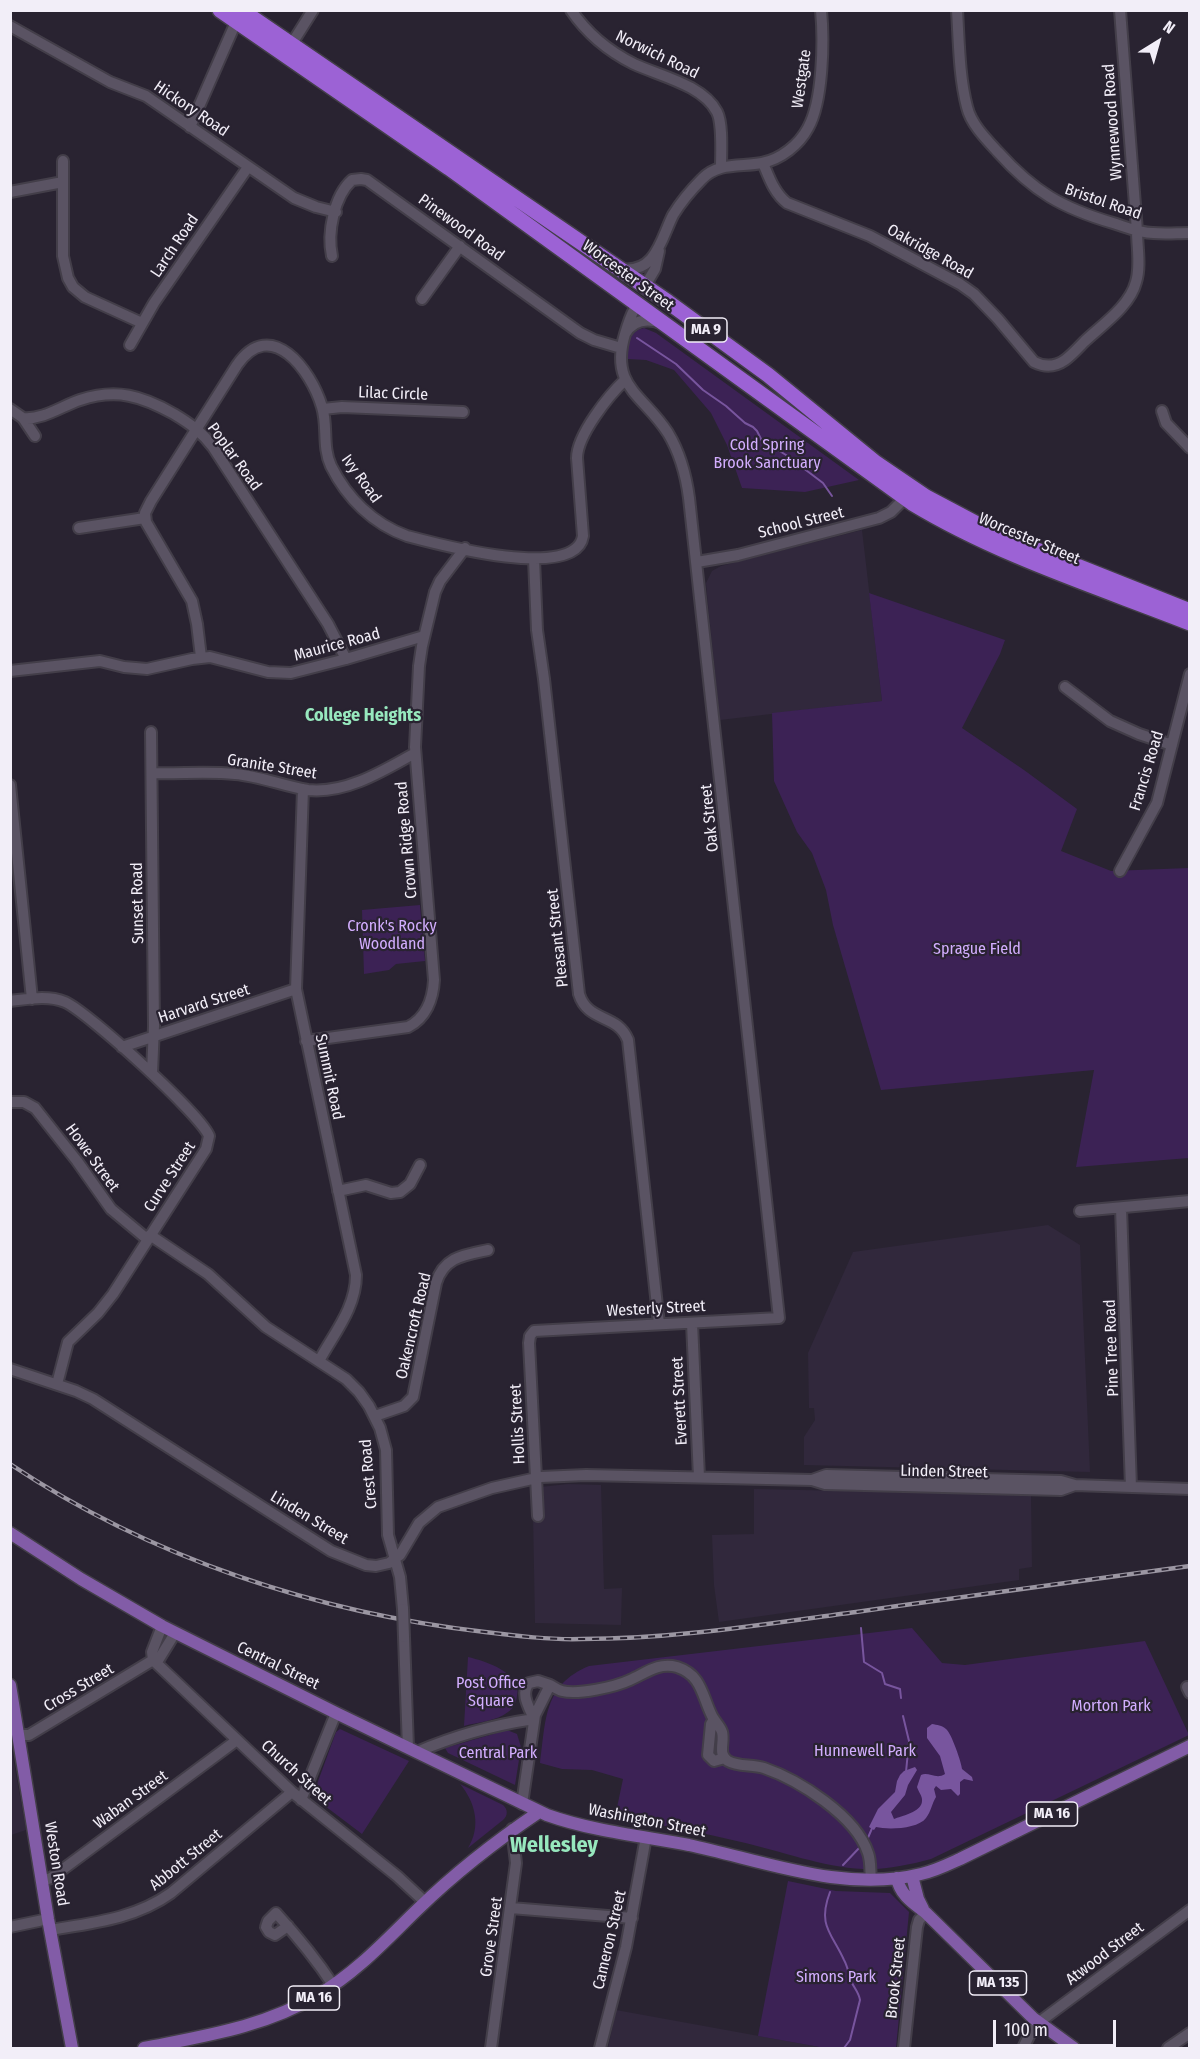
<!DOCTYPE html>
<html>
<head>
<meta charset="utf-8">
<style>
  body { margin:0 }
  #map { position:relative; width:1200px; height:2059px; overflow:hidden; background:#292331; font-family:"Fira Sans Condensed",sans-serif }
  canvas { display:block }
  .frame { position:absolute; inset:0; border:12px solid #f2eef8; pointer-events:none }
  .north { position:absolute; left:1128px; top:12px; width:60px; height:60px; -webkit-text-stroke:4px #292331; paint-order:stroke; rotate:37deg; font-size:16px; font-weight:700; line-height:24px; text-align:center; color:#f2eef8 }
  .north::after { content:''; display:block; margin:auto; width:21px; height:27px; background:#f2eef8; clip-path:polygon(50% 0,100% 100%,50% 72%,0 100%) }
  .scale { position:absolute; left:993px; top:2020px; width:123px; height:27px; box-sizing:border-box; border:3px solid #f2eef8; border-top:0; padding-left:8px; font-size:18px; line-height:21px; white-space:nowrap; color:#f2eef8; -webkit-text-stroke:4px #292331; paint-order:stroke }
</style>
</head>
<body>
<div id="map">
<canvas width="1200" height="2059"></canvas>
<div class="frame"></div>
<div class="north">N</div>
<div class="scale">100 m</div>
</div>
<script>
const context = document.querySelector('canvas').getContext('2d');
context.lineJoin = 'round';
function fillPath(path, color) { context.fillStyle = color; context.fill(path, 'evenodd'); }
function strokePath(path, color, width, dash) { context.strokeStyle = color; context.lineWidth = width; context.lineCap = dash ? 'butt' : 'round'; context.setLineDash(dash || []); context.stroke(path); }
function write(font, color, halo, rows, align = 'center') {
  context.font = font + ' "Fira Sans Condensed",sans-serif'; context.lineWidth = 4.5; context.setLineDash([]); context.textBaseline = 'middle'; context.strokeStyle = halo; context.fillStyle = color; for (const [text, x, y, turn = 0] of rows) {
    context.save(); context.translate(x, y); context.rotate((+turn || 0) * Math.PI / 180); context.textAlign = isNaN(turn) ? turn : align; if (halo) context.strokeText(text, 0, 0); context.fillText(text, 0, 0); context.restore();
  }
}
const built = new Path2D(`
  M 862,530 L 882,701 L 720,720 L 707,595 L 706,583 L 712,571 L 721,566 Z
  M 1048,1225 L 1080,1245 L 1090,1472 L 804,1465 L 804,1437 L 815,1420 L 814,1408 L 809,1408 L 808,1353 L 853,1252 Z
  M 568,1484 L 601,1485 L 604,1589 L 622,1588 L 621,1625 L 535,1623 L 533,1513 L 541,1513 L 540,1487 Z
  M 754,1489 L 1031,1495 L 1032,1567 L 1019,1569 L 1019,1580 L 719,1622 L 714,1585 L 712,1535 L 754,1534 Z
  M 10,1740 L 26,1830 L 11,1835 L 10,1835 Z
  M 616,2010 L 825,2048 L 608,2048 Z`);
const green = new Path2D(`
  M 644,328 L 656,333 L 859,480 L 805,492 L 742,488 L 727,445 L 711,413 L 674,370 L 646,360 L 628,359 C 627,345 629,331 644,328 Z
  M 869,593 L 1005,640 L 1000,654 L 962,728 L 1024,770 L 1077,809 L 1061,851 L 1111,871 L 1189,868 L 1189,1158 L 1076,1167 L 1094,1070 L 881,1090 L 833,925 L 826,890 L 812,853 L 797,832 L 774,781 L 772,713 L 882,701 Z
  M 420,905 L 425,961 L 396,964 L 389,970 L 364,974 L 362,910 Z
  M 912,1628 L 942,1663 L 965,1665 L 1145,1641 L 1189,1735 L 931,1859 C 908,1865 886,1870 863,1869 C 822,1867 781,1851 741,1842 C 699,1832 656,1824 615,1817 L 623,1779 L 592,1770 L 562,1769 L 540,1763 C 546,1721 543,1685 589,1666 Z
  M 468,1657 C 485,1661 523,1673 517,1696 C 516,1703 514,1708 508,1712 C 497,1721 478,1722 464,1726 Z
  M 340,1729 L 409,1761 L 362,1834 L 325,1806 L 313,1795 L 336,1732 Z
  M 507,1730 L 517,1734 L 521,1747 L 515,1785 L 448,1753 L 445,1748 Z
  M 460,1784 L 503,1805 C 508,1809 508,1816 503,1820 L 468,1848 C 481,1827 476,1803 460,1784 Z
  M 788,1881 L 836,1891 L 890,1893 L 909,1912 L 896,2048 L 825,2048 L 758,2036 Z`);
const water = new Path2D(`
  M 932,1724 C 937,1725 942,1725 946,1729 C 951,1732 962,1764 962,1769 L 972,1777 L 973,1781 L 964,1779 L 960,1782 L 960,1794 L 958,1796 L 951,1789 L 941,1790 L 936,1786 L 934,1789 L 936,1797 C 932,1803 931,1812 926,1818 C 918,1829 888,1830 876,1827 L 874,1830 L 869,1827 L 878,1809 L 895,1792 L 897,1781 L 900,1775 L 904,1771 L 915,1767 L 917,1770 L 908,1785 L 905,1795 L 891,1812 L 894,1819 C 901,1816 922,1812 922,1801 C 923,1797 918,1791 917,1787 L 921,1775 C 928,1771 936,1780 945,1774 L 940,1756 L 927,1738 L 927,1728 Z`);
const stream = new Path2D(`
  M 637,338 L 676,364 L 703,390 L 726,406 L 745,423 L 753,427 L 757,431 L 765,447 L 773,447 L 786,455 L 823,483 L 832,496
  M 861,1628 L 864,1662 L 882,1673 L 885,1684 L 900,1689 L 901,1698
  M 903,1716 L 909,1741 L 906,1772
  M 867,1840 L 873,1826
  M 843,1865 L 861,1846
  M 830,1892 C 817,1926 832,1933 844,1960 C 848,1967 849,1976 852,1983 C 855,1989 859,1993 860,2000 L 850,2040 L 844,2048`);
const minor = new Path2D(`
  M 571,10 C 588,35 608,51 634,64 C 660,76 703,85 717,112 C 723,124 721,153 721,167
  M 957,10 C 959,42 959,76 967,107 C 971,124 986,139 998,152 C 1034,192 1062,208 1113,223 C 1126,227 1139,233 1153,233 C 1165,234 1177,233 1190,233
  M 10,26 L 110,82 L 146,96 L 294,198 L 316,207 L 336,212
  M 291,45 L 313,10
  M 190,127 L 236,22
  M 63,161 L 63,256 L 68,278 L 73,287 L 85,297 L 142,323
  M 763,163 C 769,177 774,193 787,203 L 870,236 L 960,284 L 974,294 L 998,319 L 1034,362 C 1044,367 1055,367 1065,360 C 1072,355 1079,347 1085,341 C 1102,325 1130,306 1136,282 C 1141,266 1137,247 1137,231 L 1120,10
  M 10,192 L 63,182
  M 332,256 C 327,233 334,196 352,180 L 361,179 L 367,180 L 580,333 L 594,340 L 621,348
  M 621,269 C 656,274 661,239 673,215 C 681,202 691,190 702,179 C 718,162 741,167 762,163 C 781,159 799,145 808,128 C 823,101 824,41 821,10
  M 645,286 L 655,269 L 659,251
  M 422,299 L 460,246
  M 625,334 C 633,320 646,318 661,323
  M 130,345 L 154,303 L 248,167
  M 10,409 L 23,418 L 35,436
  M 323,409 L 342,407 L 463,412
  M 1162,411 L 1166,423 L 1190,448
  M 23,418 C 43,420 62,406 80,400 C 117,388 142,396 174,414 C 189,423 202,432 213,447 L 328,624 L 346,659
  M 79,528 L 145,518
  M 534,559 L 537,630 L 544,679 L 579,994 C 588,1023 617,1013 628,1040 L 659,1324
  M 697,562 L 738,555 L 879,518 L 891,512 L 905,498
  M 201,657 L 197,624 L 192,601 L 146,522 L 145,513 L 151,501 L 237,365 C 271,316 311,370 322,407 C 328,426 322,447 331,466 C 347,498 373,524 407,536 C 437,544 576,582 583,536 L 577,458 C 577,435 609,395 625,380
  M 10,671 L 100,661 L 124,667 L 147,669 L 192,659 L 210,657 L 268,672 L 291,673 L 346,659 L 424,636
  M 1065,687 L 1110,721 L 1139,734 L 1172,745
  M 151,732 L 154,1026 L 152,1073
  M 152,773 C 179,774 208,771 235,774 C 260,776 283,786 308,790 C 346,794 383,771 415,753
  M 10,785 L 32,999
  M 303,789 L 296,989 L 356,1275 C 356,1308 334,1333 319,1361
  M 1120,871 L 1157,803 L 1190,674
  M 10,1001 C 28,999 48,995 65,1002 C 88,1012 201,1115 209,1136 L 206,1149 L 113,1294 L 98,1313 L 68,1342 L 57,1384
  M 306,1041 L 408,1027 C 426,1018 433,999 434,980 L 415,747 L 419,666 L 422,646 L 435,592 L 440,581 L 465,548
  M 122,1047 L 296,989
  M 10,1102 L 24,1102 L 35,1108 L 77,1161 L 111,1209 L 147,1239
  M 338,1191 L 366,1185 L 391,1193 L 400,1192 L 410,1184 L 420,1165
  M 1121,1208 L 1131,1487
  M 1080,1211 L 1190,1201
  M 150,1235 L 208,1274 L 266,1327 L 346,1379 L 359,1392 L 369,1406 L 380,1428 L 386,1450 L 388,1535 L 400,1577 L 403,1609
  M 692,1323 L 699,1477
  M 10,1369 L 76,1391 L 93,1399 L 331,1551 L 366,1565 L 376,1566 L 389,1563 L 400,1555 L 419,1523 L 438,1507 L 492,1488 L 541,1477 L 586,1475 L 812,1480 L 825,1484 L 1061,1490 L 1075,1485
  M 375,1416 L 404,1406 L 413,1397 L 436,1283 C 444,1257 464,1255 488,1250
  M 812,1480 L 826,1475 L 1061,1481 L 1075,1485 L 1190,1489
  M 538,1516 L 529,1343 L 530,1336 L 534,1331 L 779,1318 L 689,498 C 686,475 680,453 668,433 C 644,395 609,387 625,334 C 629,322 630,315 637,305
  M 404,1637 L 408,1748
  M 153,1660 L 292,1792 L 397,1876 L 425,1902
  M 153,1660 L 152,1652 L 162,1626
  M 550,1685 C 554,1687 558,1690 562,1691 C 578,1695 615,1687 630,1680 C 646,1673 658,1662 677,1667 C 702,1675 702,1696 712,1716 C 715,1722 720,1726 722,1732 C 725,1742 717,1754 728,1761 C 738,1767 753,1764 764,1768 C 799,1780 856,1816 868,1853 C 871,1861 870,1871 871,1880
  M 1187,1687 L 1190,1693
  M 714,1719 L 711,1724 L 708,1755 L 714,1761 L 725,1758
  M 18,1735 L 29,1735 L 153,1660 L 159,1659 L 175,1633
  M 417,1752 C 454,1736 494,1725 534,1719
  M 301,1800 L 336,1713
  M 522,1804 L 535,1715 L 550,1685 L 538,1681 L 529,1683 C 520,1694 529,1707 534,1719
  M 42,1881 L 51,1878 L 237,1740
  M 511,1908 L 632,1918
  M 288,1926 L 275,1935 L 269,1932 L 266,1927 L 268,1921 L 276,1913 C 297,1936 316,1959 333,1985
  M 10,1927 L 48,1919
  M 50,1930 C 92,1923 135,1919 171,1893 L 292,1792
  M 491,2048 L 516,1863 L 512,1829
  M 600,2048 L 626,1947 L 646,1837
  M 904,2048 L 917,1927 L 919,1920 L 926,1913
  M 1023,2048 L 1031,2032 L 1042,2020 L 1190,1910
  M 1168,2048 L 1190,2033`);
const major = new Path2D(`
  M 10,1533 L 81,1579 L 162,1626 L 336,1713 L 547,1815 C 592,1831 641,1836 689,1845 C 764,1861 844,1893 921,1874 C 935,1871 947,1865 960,1859 L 1190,1746
  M 10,1685 L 48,1919 L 72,2048
  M 912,1876 L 918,1899 L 923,1909
  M 897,1878 C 900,1895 913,1903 926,1913 L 1033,2018 L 1074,2048
  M 144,2048 C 203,2036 265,2027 318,1995 C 357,1972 386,1940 418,1909 C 455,1873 496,1841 539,1812`);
const highway = new Path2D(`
  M 220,10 L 449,168 L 912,503 C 998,555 1096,586 1190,623
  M 241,10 L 668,302 L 768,375 L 876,463 L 926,497 L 994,533 L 1190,611`);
const rail = new Path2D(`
  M 10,1464 C 151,1558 318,1613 485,1632 C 517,1636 550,1640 582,1639 C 675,1639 765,1624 856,1612 C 967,1596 1078,1581 1190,1566`);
const minorBridge = new Path2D(`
  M 403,1609 L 404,1637`);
const shields = [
  [706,330,42],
  [1052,1814,51],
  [998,1983,57],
  [314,1998,51]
];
const shieldNames = [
  ["MA 9",706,330],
  ["MA 16",1052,1814],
  ["MA 135",998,1983],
  ["MA 16",314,1998]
];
const streetNames = [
  ["Norwich Road",657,55,26],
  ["Westgate",802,79,-82],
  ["Hickory Road",191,109,34],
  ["Wynnewood Road",1113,122,-94],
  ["Bristol Road",1103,202,19],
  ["Pinewood Road",461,228,36],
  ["Larch Road",175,246,-56],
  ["Oakridge Road",930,252,29],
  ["Worcester Street",628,276,36],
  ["Lilac Circle",393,394,2],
  ["Poplar Road",234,457,54],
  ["Ivy Road",361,479,54],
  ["School Street",801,523,-14],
  ["Worcester Street",1029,539,23],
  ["Maurice Road",337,645,-15],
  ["Granite Street",272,767,9],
  ["Francis Road",1147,771,-73],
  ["Oak Street",710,818,-96],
  ["Crown Ridge Road",407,840,-95],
  ["Sunset Road",138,903,-91],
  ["Pleasant Street",558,938,-96],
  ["Harvard Street",204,1004,-18],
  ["Summit Road",329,1077,78],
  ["Howe Street",92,1158,54],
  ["Curve Street",170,1177,-57],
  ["Westerly Street",656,1309,-3],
  ["Oakencroft Road",414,1326,-77],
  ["Pine Tree Road",1112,1348,-92],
  ["Everett Street",680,1401,-93],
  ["Hollis Street",518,1424,-93],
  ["Linden Street",944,1472,1],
  ["Crest Road",369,1474,-95],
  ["Linden Street",309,1518,31],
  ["Central Street",278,1666,26],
  ["Cross Street",79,1688,-31],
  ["Church Street",296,1773,42],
  ["Waban Street",131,1800,-36],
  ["Washington Street",647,1821,11],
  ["Abbott Street",186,1860,-39],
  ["Weston Road",56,1864,81],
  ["Grove Street",492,1937,-82],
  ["Cameron Street",610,1940,-77],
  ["Atwood Street",1105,1954,-37],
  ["Brook Street",896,1978,-84]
];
const parkNames = [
  ["Cold Spring",767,446],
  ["Brook Sanctuary",767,464],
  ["Cronk's Rocky",392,927],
  ["Woodland",392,945],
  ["Sprague Field",977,950],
  ["Post Office",491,1684],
  ["Square",491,1702],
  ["Morton Park",1111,1707],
  ["Hunnewell Park",865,1752],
  ["Central Park",498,1754],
  ["Simons Park",836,1978]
];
const neighbourhoodNames = [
  ["College Heights",363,716]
];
const districtNames = [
  ["Wellesley",554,1846]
];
fillPath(built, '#31283c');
fillPath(green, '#3c2255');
fillPath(water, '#78559e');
strokePath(stream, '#78559e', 2);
strokePath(minor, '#433e49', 14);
strokePath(major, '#433e49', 15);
strokePath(highway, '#433e49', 18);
strokePath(minor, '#5a5363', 10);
strokePath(major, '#825ca7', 12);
strokePath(highway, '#9c62d5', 15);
strokePath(rail, '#9b96a2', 4.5);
strokePath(rail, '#292331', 2, [7]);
strokePath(minorBridge, '#433e49', 14, []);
strokePath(minorBridge, '#5a5363', 10);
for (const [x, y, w] of shields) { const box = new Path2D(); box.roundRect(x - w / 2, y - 12, w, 24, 4.5); context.fillStyle = '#292331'; context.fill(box); strokePath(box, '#f2eef8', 1.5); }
write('bold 15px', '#f2eef8', null, shieldNames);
write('16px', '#f2eef8', '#292331', streetNames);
write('16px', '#d3aeff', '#292331', parkNames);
write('bold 18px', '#97e8be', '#292331', neighbourhoodNames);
write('bold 22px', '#97e8be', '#292331', districtNames);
</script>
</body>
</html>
